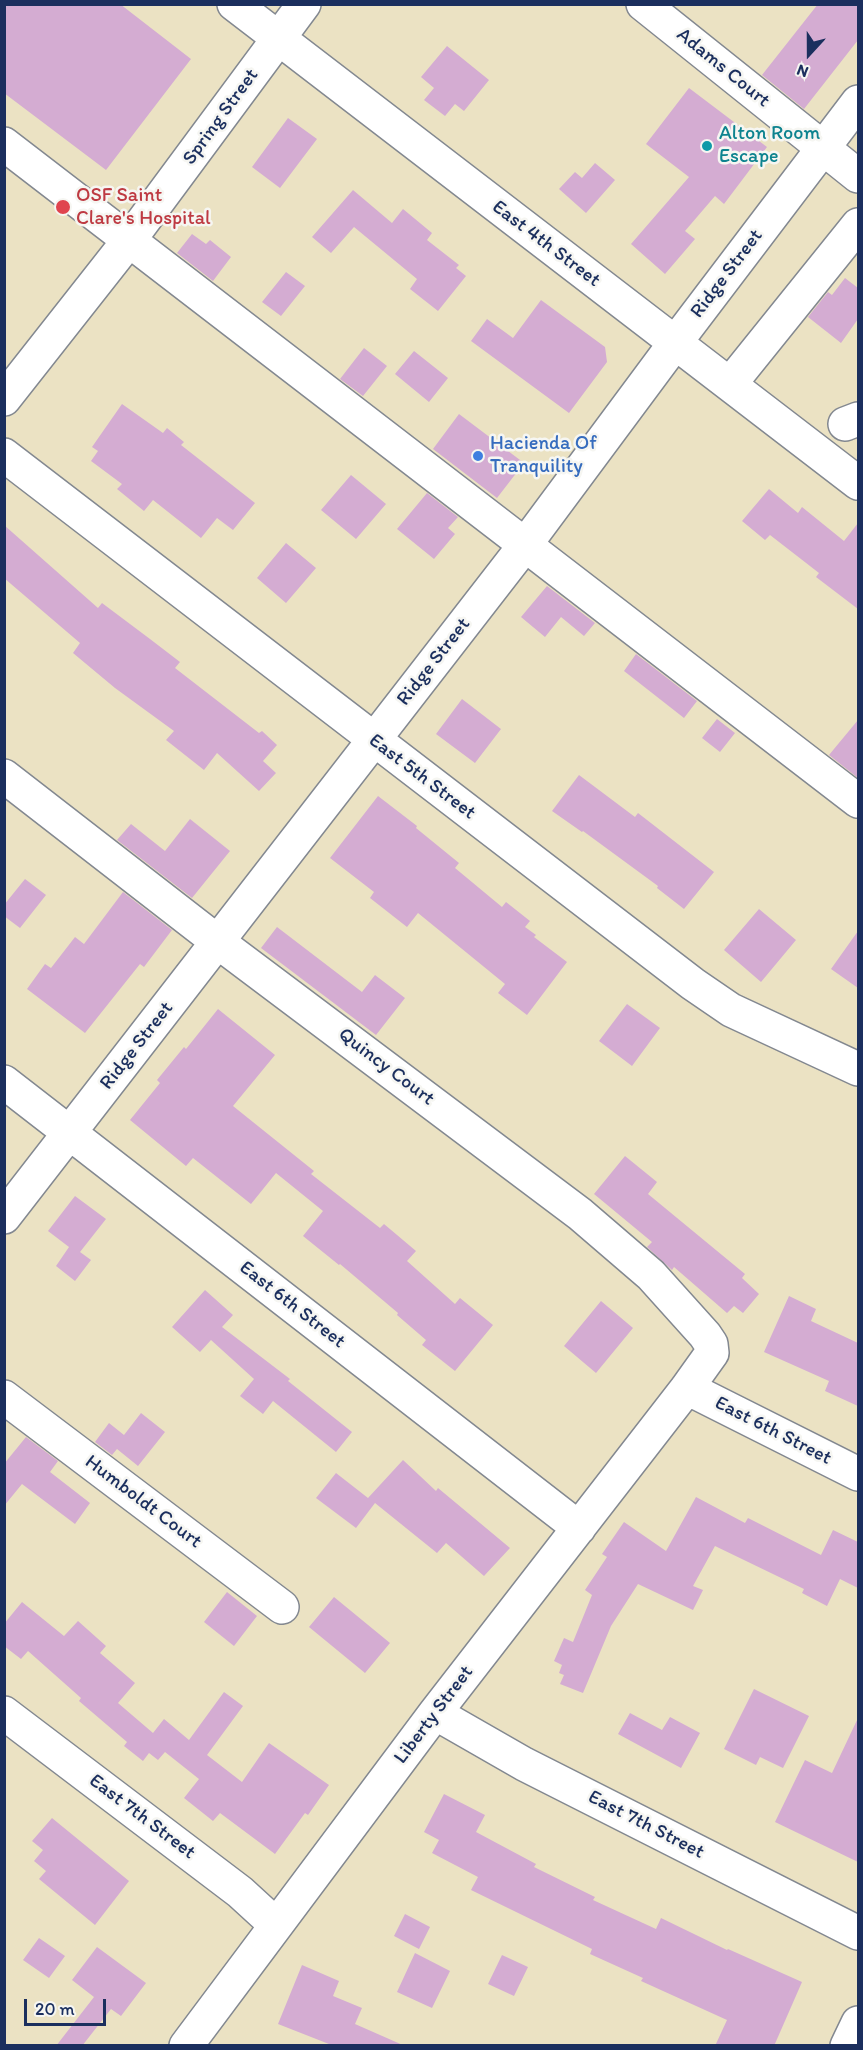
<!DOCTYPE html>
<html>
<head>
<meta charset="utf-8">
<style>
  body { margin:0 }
  #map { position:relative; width:863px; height:2050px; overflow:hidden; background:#ebe2c3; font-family:Itim,sans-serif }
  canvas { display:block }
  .frame { position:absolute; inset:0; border:6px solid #1b2f5e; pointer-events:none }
  .north { position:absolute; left:779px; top:24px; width:60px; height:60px; -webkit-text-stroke:4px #f6f6f2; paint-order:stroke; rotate:201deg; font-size:16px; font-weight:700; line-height:24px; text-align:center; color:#1b2f5e }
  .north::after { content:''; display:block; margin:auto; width:21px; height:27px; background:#1b2f5e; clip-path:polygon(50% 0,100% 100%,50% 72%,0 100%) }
  .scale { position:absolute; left:24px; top:1999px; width:82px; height:27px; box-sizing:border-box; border:3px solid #1b2f5e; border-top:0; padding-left:8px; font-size:18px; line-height:21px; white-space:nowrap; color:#1b2f5e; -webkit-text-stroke:4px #f6f6f2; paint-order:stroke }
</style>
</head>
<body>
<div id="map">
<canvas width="863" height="2050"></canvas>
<div class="frame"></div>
<div class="north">N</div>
<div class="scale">20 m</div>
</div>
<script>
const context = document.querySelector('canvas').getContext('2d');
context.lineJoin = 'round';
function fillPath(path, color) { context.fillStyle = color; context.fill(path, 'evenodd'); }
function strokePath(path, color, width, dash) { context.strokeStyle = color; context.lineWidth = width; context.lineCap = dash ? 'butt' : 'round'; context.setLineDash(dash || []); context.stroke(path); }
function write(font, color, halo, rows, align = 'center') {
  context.font = font + ' Itim,sans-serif'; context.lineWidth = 5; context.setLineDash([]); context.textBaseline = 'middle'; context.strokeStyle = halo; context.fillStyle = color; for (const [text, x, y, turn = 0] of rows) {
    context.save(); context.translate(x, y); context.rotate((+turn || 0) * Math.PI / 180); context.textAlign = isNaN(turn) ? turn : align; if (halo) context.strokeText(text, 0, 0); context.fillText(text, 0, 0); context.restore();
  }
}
const building = new Path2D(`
  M 4,4 L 120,4 L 191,59 L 106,170 L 4,93 Z
  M 818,4 L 858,4 L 858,40 L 804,109 L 762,75 Z
  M 447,46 L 489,80 L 464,111 L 455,104 L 445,116 L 424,100 L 434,88 L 421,77 Z
  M 689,88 L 767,147 L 724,204 L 715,196 L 685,231 L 695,239 L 665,274 L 631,244 L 689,177 L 646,144 Z
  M 288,118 L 317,139 L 280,188 L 252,167 Z
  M 595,163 L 615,180 L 586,213 L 559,189 L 575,172 L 582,178 Z
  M 353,190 L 392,223 L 403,209 L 432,233 L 427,240 L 459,265 L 456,268 L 466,276 L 438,311 L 410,289 L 417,279 L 354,227 L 331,253 L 312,237 Z
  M 192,234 L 206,244 L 210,240 L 231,257 L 213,281 L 177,253 Z
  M 286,272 L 305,286 L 281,316 L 262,302 Z
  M 845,278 L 858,288 L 858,319 L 841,343 L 808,317 L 828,292 L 832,295 Z
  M 541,300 L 605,347 L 607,362 L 569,413 L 471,341 L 487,319 L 513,338 Z
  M 364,348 L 387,366 L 363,396 L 340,379 Z
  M 414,351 L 448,378 L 429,402 L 395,374 Z
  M 122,404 L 163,433 L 167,428 L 184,442 L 181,445 L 255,503 L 233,530 L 217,518 L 201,538 L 153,500 L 144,511 L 117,489 L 122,484 L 91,461 L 98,451 L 92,447 Z
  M 459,414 L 524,463 L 497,498 L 433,449 Z
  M 351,475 L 386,504 L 356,539 L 321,510 Z
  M 769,489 L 798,513 L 802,507 L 844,541 L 858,523 L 858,609 L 816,577 L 819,573 L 770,535 L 765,540 L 742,521 Z
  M 427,493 L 458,517 L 448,528 L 455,534 L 434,559 L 397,529 Z
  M 4,525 L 98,608 L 102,603 L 150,639 L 180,662 L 175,668 L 259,733 L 262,731 L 277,745 L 263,761 L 276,773 L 259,791 L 217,753 L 204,770 L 166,740 L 174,731 L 115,688 L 73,653 L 80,643 L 4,578 Z
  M 286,543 L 316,568 L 286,603 L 257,578 Z
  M 547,586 L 595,623 L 584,636 L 561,617 L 545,637 L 521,617 Z
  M 636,654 L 697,701 L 684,718 L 624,671 Z
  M 462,699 L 501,729 L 475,763 L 436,734 Z
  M 717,719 L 735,733 L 720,752 L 702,738 Z
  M 858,720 L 858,778 L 829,755 Z
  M 579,775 L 635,817 L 638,813 L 714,872 L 684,909 L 657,888 L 658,886 L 583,831 L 582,832 L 552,811 Z
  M 378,796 L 417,826 L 416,828 L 459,863 L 455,868 L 502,907 L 506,902 L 530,921 L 525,927 L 536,935 L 534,937 L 567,962 L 527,1015 L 498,993 L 505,984 L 418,913 L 407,927 L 370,898 L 374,892 L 330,858 Z
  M 190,819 L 230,851 L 192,898 L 117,840 L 131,824 L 165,851 Z
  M 25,879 L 46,895 L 20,928 L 4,916 L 4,905 Z
  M 123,892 L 172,930 L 144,967 L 140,964 L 85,1033 L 27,989 L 45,964 L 51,968 L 75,937 L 84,944 Z
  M 759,909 L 796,940 L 761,982 L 724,950 Z
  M 277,927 L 362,992 L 375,975 L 405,998 L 376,1035 L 261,948 Z
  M 858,931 L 858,988 L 831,969 Z
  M 627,1004 L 660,1028 L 632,1066 L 599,1041 Z
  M 218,1009 L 275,1055 L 233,1106 L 314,1171 L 311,1174 L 380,1228 L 384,1224 L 416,1251 L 407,1261 L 455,1304 L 460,1298 L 493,1325 L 455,1371 L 422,1345 L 426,1340 L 397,1315 L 398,1313 L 340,1264 L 339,1265 L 303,1236 L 323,1211 L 276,1173 L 251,1204 L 193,1158 L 186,1166 L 130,1120 L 160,1083 L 157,1080 L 184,1047 L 186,1049 Z
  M 625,1156 L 657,1182 L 648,1194 L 745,1274 L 742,1278 L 759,1294 L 743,1313 L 734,1306 L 727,1313 L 674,1267 L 672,1270 L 647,1247 L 652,1242 L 594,1194 Z
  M 75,1196 L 106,1219 L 80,1252 L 91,1260 L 75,1281 L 56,1266 L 69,1247 L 48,1231 Z
  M 205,1290 L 233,1315 L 222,1327 L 290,1379 L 288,1381 L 352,1432 L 336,1452 L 273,1401 L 263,1414 L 240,1396 L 254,1379 L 211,1340 L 200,1352 L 172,1327 Z
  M 789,1296 L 816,1309 L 811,1321 L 858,1343 L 858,1406 L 825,1391 L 829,1381 L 764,1352 Z
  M 601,1301 L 633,1328 L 596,1373 L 564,1346 Z
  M 141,1413 L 165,1432 L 138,1466 L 117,1449 L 112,1455 L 95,1442 L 109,1423 L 124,1435 Z
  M 26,1437 L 58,1461 L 50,1472 L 90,1503 L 75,1524 L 22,1484 L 4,1506 L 4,1464 Z
  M 403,1460 L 436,1491 L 438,1488 L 510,1548 L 484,1576 L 446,1543 L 437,1553 L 375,1503 L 356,1528 L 316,1498 L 336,1473 L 368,1498 Z
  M 696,1497 L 745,1523 L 748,1518 L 821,1555 L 833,1530 L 858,1542 L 858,1588 L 840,1579 L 827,1606 L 802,1593 L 804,1589 L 715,1546 L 693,1586 L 703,1590 L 693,1610 L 638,1584 L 611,1626 L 583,1693 L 560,1684 L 564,1675 L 559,1673 L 562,1665 L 554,1661 L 564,1638 L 573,1642 L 592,1595 L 585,1590 L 607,1557 L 602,1554 L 624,1522 L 666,1551 Z
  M 227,1592 L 257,1616 L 234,1646 L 204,1622 Z
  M 334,1597 L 390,1643 L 365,1673 L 309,1627 Z
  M 22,1602 L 64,1636 L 78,1621 L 106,1646 L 100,1653 L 135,1683 L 118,1703 L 153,1733 L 164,1719 L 189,1740 L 224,1692 L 243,1706 L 207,1755 L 242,1782 L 269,1743 L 329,1785 L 308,1815 L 305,1813 L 275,1854 L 220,1813 L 213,1821 L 184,1798 L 199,1779 L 165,1752 L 158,1760 L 149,1753 L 143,1761 L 124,1746 L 127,1742 L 79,1701 L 81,1698 L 28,1651 L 21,1659 L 4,1646 L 4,1624 Z
  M 754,1689 L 809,1716 L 783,1768 L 760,1757 L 756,1765 L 724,1749 Z
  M 630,1713 L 662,1730 L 670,1717 L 700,1733 L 681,1768 L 618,1734 Z
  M 858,1718 L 858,1862 L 775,1822 L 805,1760 L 832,1773 Z
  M 444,1794 L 485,1815 L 476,1832 L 536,1864 L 534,1867 L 595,1897 L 593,1900 L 656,1929 L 661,1918 L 727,1950 L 728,1949 L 802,1982 L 774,2046 L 715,2046 L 727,2020 L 641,1981 L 643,1978 L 590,1954 L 592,1949 L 471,1890 L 478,1877 L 432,1853 L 439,1840 L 424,1832 Z
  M 52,1818 L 129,1881 L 95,1925 L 39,1879 L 46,1871 L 34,1861 L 43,1850 L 32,1841 Z
  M 405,1914 L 430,1927 L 419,1949 L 394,1936 Z
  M 39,1938 L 65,1956 L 49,1978 L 23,1960 Z
  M 97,1947 L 146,1983 L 121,2016 L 111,2009 L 82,2046 L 56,2046 L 94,1997 L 72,1980 Z
  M 415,1953 L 450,1971 L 432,2008 L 397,1992 Z
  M 502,1955 L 528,1967 L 514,1996 L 488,1984 Z
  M 302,1965 L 339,1981 L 333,1996 L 362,2008 L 355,2024 L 405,2046 L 334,2046 L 278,2024 Z`);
const minor = new Path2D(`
  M 234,4 L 858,483
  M 643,4 L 858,176
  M 4,144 L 858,801
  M 730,384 L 858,225
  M 4,399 L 130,239 L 304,4
  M 845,424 L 858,419
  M 4,455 L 693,984 L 731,1010 L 858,1069
  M 4,776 L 218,942 L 580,1214 L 651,1275 L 705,1335 L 711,1344 L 712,1353 L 687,1388 L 435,1713 L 186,2046
  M 4,1082 L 579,1528
  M 4,1217 L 525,545 L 675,343 L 858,102
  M 687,1388 L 858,1474
  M 4,1397 L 282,1607
  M 4,1713 L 240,1892 L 276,1925
  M 435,1713 L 524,1764 L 858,1933
  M 847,2046 L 858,2023`);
const markers = [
  [707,146,6,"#0f9aa8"],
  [63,207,8,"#e0444e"],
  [478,456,6,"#3f7fe0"]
];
const streetNames = [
  ["Adams Court",723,68,39],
  ["Spring Street",221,117,-54],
  ["East 4th Street",546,244,37],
  ["Ridge Street",727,274,-53],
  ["Ridge Street",434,662,-52],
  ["East 5th Street",422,777,37],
  ["Ridge Street",137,1046,-52],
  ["Quincy Court",386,1067,37],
  ["East 6th Street",292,1305,38],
  ["East 6th Street",773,1431,27],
  ["Humboldt Court",143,1502,37],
  ["Liberty Street",434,1715,-53],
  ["East 7th Street",142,1817,37],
  ["East 7th Street",646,1825,27]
];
const cultureNames = [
  ["Alton Room",719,134],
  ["Escape",719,157]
];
const healthNames = [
  ["OSF Saint",76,196],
  ["Clare's Hospital",76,219]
];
const shopNames = [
  ["Hacienda Of",490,444],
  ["Tranquility",490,467]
];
fillPath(building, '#d4acd2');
strokePath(minor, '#838890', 36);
strokePath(minor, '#fff', 33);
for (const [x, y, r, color] of markers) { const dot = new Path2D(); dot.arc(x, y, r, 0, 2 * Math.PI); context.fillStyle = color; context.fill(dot); strokePath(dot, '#f6f6f2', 2); }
write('20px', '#1b2f5e', '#f6f6f2', streetNames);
write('20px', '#0d838f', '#f6f6f2', cultureNames, 'left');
write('20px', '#be3a42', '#f6f6f2', healthNames, 'left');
write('20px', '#366cbe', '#f6f6f2', shopNames, 'left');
</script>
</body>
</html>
